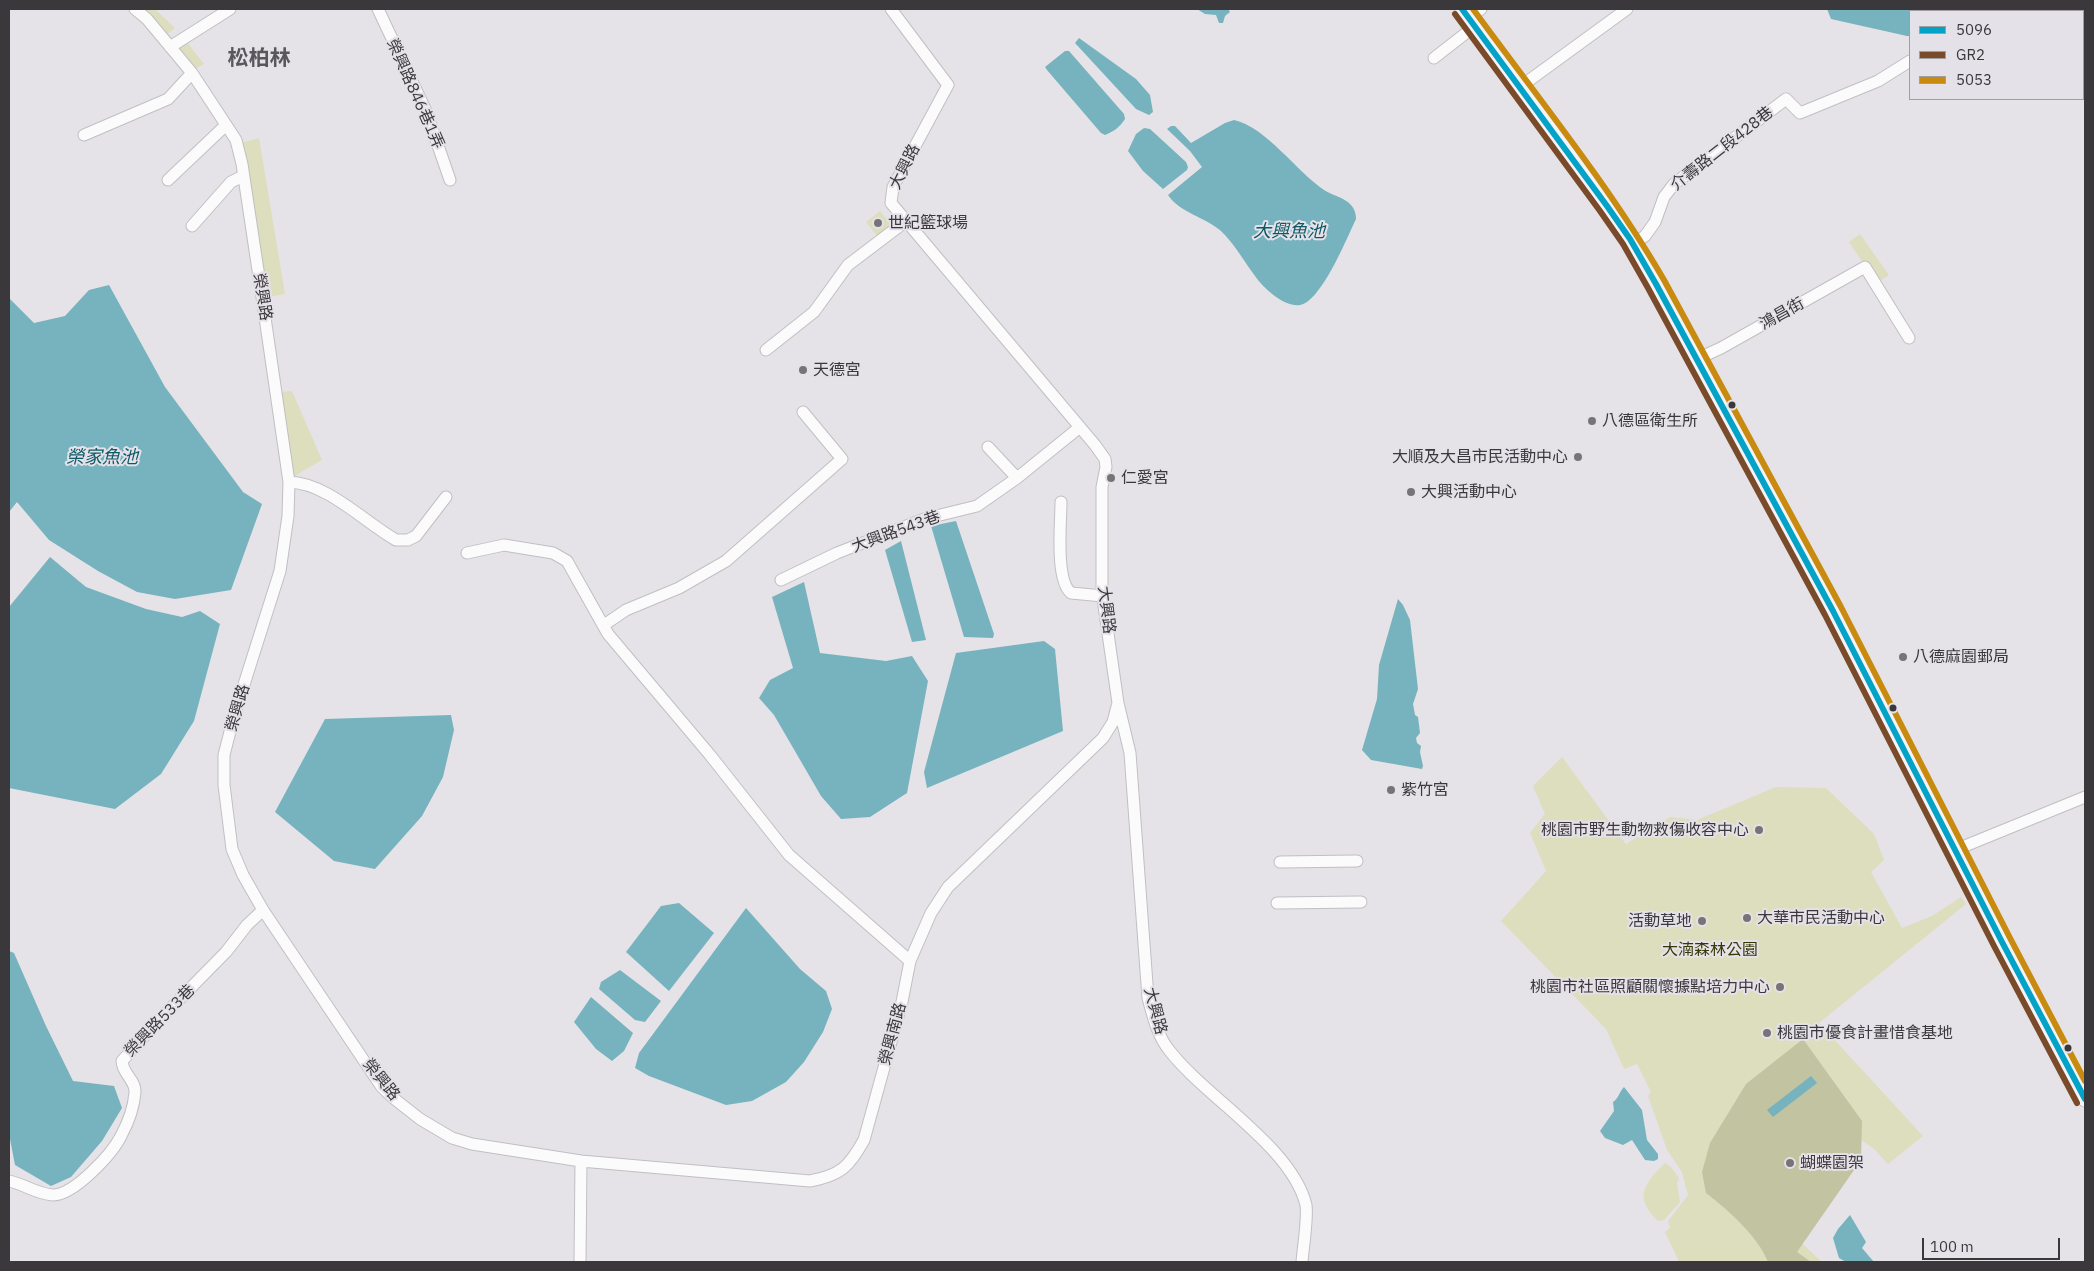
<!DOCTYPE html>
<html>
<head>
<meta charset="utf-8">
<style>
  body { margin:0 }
  #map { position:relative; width:2094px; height:1271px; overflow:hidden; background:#e5e3e7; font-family:"IBM Plex Sans",sans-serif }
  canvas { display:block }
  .frame { position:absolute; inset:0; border:10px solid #3a383b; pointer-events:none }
  .legend { position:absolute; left:1909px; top:10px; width:175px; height:90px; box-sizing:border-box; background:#e5e1e9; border:1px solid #a19da3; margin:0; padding:6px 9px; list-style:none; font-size:15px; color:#3a383b }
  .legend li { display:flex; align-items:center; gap:10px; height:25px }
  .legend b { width:25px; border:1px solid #a19da3 }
  .scale { position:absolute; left:1922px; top:1238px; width:138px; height:22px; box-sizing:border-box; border:2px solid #3a383b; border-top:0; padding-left:6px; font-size:15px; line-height:18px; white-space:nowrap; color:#3a383b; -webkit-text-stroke:4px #e5e1e9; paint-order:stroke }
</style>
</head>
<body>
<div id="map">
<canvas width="2094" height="1271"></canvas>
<div class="frame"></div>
<ul class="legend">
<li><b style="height:6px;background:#03a3c7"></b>5096</li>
<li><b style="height:6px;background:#7a4b2a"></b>GR2</li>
<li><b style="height:6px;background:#c88a0f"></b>5053</li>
</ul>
<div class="scale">100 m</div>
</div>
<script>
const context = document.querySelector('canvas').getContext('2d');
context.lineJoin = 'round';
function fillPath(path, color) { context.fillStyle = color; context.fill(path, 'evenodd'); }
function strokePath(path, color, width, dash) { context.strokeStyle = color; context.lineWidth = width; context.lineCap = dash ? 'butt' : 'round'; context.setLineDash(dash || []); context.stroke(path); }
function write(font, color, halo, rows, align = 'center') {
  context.font = font + ' "IBM Plex Sans","Noto Sans TC",sans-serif'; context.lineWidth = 4; context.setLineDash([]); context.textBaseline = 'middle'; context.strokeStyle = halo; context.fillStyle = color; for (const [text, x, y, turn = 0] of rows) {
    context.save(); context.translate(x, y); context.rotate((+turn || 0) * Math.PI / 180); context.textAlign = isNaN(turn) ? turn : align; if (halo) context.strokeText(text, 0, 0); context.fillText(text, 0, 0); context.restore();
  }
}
const green = new Path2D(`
  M 140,9 L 155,9 L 175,28 L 165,36 Z
  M 186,41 L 204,64 L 193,70 L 174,48 Z
  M 259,138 L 285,294 L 267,297 L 241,143 Z
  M 880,211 L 890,224 L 889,227 L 878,237 L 866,222 Z
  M 1860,234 L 1889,275 L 1877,283 L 1849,242 Z
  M 292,391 L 322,460 L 291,478 L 280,392 Z
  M 1562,757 L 1626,844 L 1670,817 L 1697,820 L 1776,787 L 1826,788 L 1874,834 L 1884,860 L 1871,872 L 1902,928 L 1932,916 L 1961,897 L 1966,904 L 1819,1023 L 1923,1136 L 1888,1164 L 1874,1149 L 1860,1139 L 1793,1235 L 1822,1262 L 1679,1262 L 1665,1232 L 1670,1228 L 1668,1221 L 1688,1195 L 1682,1172 L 1667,1150 L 1648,1096 L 1651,1092 L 1637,1064 L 1624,1069 L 1606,1029 L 1501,921 L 1546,871 L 1530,833 L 1545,814 L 1533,786 Z
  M 1665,1163 L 1671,1167 L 1679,1178 L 1677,1183 L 1680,1202 L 1664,1220 L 1658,1221 C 1633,1197 1644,1184 1665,1163 Z`);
const forest = new Path2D(`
  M 1803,1039 L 1862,1121 L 1861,1160 L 1797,1252 L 1811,1262 L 1768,1262 C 1758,1236 1728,1210 1706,1193 L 1702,1172 L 1710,1143 L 1746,1084 Z`);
const water = new Path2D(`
  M 1197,9 L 1228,9 L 1230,12 L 1225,16 L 1223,23 L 1219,23 L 1216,15 L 1205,14 Z
  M 1827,9 L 1991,9 L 1987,11 L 1910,11 L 1910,36 L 1907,36 L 1831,19 Z
  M 1079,38 L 1136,79 L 1150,95 L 1153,112 L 1149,115 L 1136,109 L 1075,43 Z
  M 1065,51 L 1069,51 L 1124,114 L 1125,119 C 1120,127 1113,132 1105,135 L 1101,133 L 1047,70 L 1045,67 Z
  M 1234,120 C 1266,127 1297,172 1324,190 C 1333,196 1344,197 1351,205 C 1355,210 1356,214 1356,219 C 1347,238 1321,302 1300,305 C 1285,307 1267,291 1258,280 C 1247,266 1234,243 1221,231 C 1205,217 1180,213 1168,195 L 1202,167 L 1190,151 L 1167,129 L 1171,126 L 1175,126 L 1191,143 L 1225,123 Z
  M 1144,128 L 1150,129 L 1186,162 L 1188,167 L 1187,170 L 1163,189 L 1143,171 L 1128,151 L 1136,134 Z
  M 109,285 L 165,387 L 243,492 L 262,504 L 231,590 L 175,599 L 137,592 L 98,571 L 49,540 L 17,502 L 9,512 L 9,298 L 34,323 L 65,316 L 89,290 Z
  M 956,521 L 994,634 L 993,638 L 964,637 L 931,526 Z
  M 901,541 L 926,640 L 912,642 L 885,550 Z
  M 50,557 L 86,587 L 146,609 L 182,617 L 200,611 L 220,624 L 194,721 L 161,774 L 115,809 L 9,788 L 9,607 Z
  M 804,582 L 820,653 L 886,661 L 912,656 L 928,681 L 907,793 L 870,817 L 841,819 L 821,796 L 774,715 L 759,698 L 770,680 L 793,668 L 772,597 Z
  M 1398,599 L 1403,605 L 1410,620 L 1418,689 L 1413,704 L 1415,715 L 1418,717 L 1420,733 L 1416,738 L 1417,743 L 1421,746 L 1420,752 L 1423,766 L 1422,769 L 1371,760 L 1362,750 L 1377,699 L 1379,665 Z
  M 1044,641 L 1055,649 L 1063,731 L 927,788 L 924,772 L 956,653 Z
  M 451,715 L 454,730 L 443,777 L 422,816 L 375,869 L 334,861 L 275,812 L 325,719 Z
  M 679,903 L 714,933 L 669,991 L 626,952 L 661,906 Z
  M 746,908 L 800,969 L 826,991 L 832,1009 L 823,1032 L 804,1062 L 786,1082 L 752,1101 L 726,1105 L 649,1076 L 635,1068 L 639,1053 Z
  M 9,951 L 14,953 L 46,1026 L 73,1081 L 114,1086 L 122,1108 L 102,1141 L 71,1177 L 51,1186 L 15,1165 L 9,1134 Z
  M 620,970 L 661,1001 L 645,1022 L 635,1020 L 599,989 L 601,982 Z
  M 591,997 L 633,1033 L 624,1051 L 612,1061 L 596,1049 L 574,1022 Z
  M 1811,1076 L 1817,1083 L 1773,1117 L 1767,1110 Z
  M 1624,1087 L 1642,1110 L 1647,1140 L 1658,1154 L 1658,1159 L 1654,1161 L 1645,1160 L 1632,1140 L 1623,1145 L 1605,1138 L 1600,1131 L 1614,1111 L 1613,1102 C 1619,1098 1619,1092 1624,1087 Z
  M 1850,1215 L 1866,1242 L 1862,1248 L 1874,1262 L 1846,1262 L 1839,1258 L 1833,1238 L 1838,1229 Z`);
const minor = new Path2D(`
  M 135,9 L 147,19 L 192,73 L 236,140 L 242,164 L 262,297 L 289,482 L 288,516 L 280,571 L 234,716 L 224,755 L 224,785 L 232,849 L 243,875 L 263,910 L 381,1086 L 392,1097 L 420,1119 L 452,1138 L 472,1144 L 581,1161 L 810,1181 C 841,1175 849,1167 864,1140 L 902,1002 L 910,961 L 931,913 L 948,887 L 1103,738 L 1113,722 L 1118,703
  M 378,9 L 426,111 L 450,180
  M 891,9 L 948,85 L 893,187 L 891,203 L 1095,445 L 1105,459 L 1106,467 L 1102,487 L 1102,592 L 1118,703 L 1130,753 L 1148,998 C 1153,1016 1157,1035 1169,1050 C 1205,1097 1292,1147 1306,1205 C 1308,1218 1303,1248 1302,1262
  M 1469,18 L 1481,9
  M 170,47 L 230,9
  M 1434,58 L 1475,26
  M 1520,87 L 1627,9
  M 84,135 L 168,99 L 192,73
  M 168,180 L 226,125
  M 192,226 L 231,182 L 243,176
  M 1633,244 L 1645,236 L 1655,222 L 1664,197 L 1674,184 L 1786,99 L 1800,113 L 1878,81 L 1910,61
  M 766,350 L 814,312 L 848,265 L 906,221
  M 1697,359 L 1721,348 L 1865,267 L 1909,338
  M 988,447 L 1017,478
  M 289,482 C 327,483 363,521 396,540 L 408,540 L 416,536 L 446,497
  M 1061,502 C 1061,522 1055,580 1071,593 L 1103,596
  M 467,553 L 504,545 L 553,553 L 567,561 L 608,634 L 710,755 L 789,855 L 910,961
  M 781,580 L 837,553 L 924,519 L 977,506 L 1017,478 L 1080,427
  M 604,625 L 626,610 L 679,588 L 726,561 L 842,459 L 803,412
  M 1955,850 L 2085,797
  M 1280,862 L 1357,861
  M 1277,903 L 1361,902
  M 9,1181 C 24,1184 36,1194 53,1195 C 74,1195 112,1154 121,1136 C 128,1123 134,1107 135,1092 C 136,1081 122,1073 122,1061 L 158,1021 L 226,952 L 247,925 L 263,910
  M 580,1262 L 581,1161`);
const major = new Path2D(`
  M 1462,9 L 1607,206 L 1630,239 L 1656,284 L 1833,611 L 2002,942 L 2085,1099`);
const bus1 = new Path2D(`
  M 1462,9 L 1607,206 L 1630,239 L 1656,284 L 1833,611 L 2002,942 L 2085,1099`);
const bus2 = new Path2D(`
  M 1455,14 L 1600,211 L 1623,244 L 1648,288 L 1825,615 L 1994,946 L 2077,1103`);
const bus3 = new Path2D(`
  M 1473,9 C 1538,98 1608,184 1664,280 L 1841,607 L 2010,938 L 2085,1081`);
const markers = [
  [878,223,5,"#767477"],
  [803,370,5,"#767477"],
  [1732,405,4.5,"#3a383b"],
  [1592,421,5,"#767477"],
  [1578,457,5,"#767477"],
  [1111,478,5,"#767477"],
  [1411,492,5,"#767477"],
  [1903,657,5,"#767477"],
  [1893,708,4.5,"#3a383b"],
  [1391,790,5,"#767477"],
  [1759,830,5,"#767477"],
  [1747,918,5,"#767477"],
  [1702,921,5,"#767477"],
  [1780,987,5,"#767477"],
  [1767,1033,5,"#767477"],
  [2068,1048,4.5,"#3a383b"],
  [1790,1163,5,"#767477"]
];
const streetNames = [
  ["榮興路846巷1弄",415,94,66],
  ["介壽路二段428巷",1722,149,-38],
  ["大興路",905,167,-64],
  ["榮興路",262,297,81],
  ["鴻昌街",1782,314,-29],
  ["大興路543巷",896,532,-20],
  ["大興路",1106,610,83],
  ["榮興路",238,708,-74],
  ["大興路",1155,1011,75],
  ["榮興路533巷",160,1021,-46],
  ["榮興南路",893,1034,-75],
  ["榮興路",381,1080,51]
];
const poiNames = [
  ["世紀籃球場",888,223],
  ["天德宮",813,370],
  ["八德區衛生所",1602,421],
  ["大順及大昌市民活動中心",1568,457,"right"],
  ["仁愛宮",1121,478],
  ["大興活動中心",1421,492],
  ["八德麻園郵局",1913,657],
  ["紫竹宮",1401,790],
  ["桃園市野生動物救傷收容中心",1749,830,"right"],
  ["大華市民活動中心",1757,918],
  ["活動草地",1692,921,"right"],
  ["桃園市社區照顧關懷據點培力中心",1770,987,"right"],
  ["桃園市優食計畫惜食基地",1777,1033],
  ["蝴蝶園架",1800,1163]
];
const parkNames = [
  ["大湳森林公園",1710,950]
];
const waterNames = [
  ["大興魚池",1289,232],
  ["榮家魚池",102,458]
];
const districtNames = [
  ["松柏林",259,59]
];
fillPath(green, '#dddebe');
fillPath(forest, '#c1c3a1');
fillPath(water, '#76b3be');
strokePath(minor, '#c1bfc2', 13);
strokePath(major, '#c3bfc7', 17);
strokePath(minor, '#fbfbfb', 11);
strokePath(major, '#f5f3f7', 15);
strokePath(bus1, '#03a3c7', 6);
strokePath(bus2, '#7a4b2a', 6);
strokePath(bus3, '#c88a0f', 6);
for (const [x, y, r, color] of markers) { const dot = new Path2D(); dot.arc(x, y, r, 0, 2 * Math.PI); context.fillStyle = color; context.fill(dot); strokePath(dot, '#e5e1e9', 2); }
write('16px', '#3a383b', '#e5e1e9', streetNames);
write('16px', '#3a383b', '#e5e1e9', poiNames, 'left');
write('16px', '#363803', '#e5e1e9', parkNames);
write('italic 18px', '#0d5964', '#e5e1e9', waterNames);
write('bold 21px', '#59565c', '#e5e1e9', districtNames);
</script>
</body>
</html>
